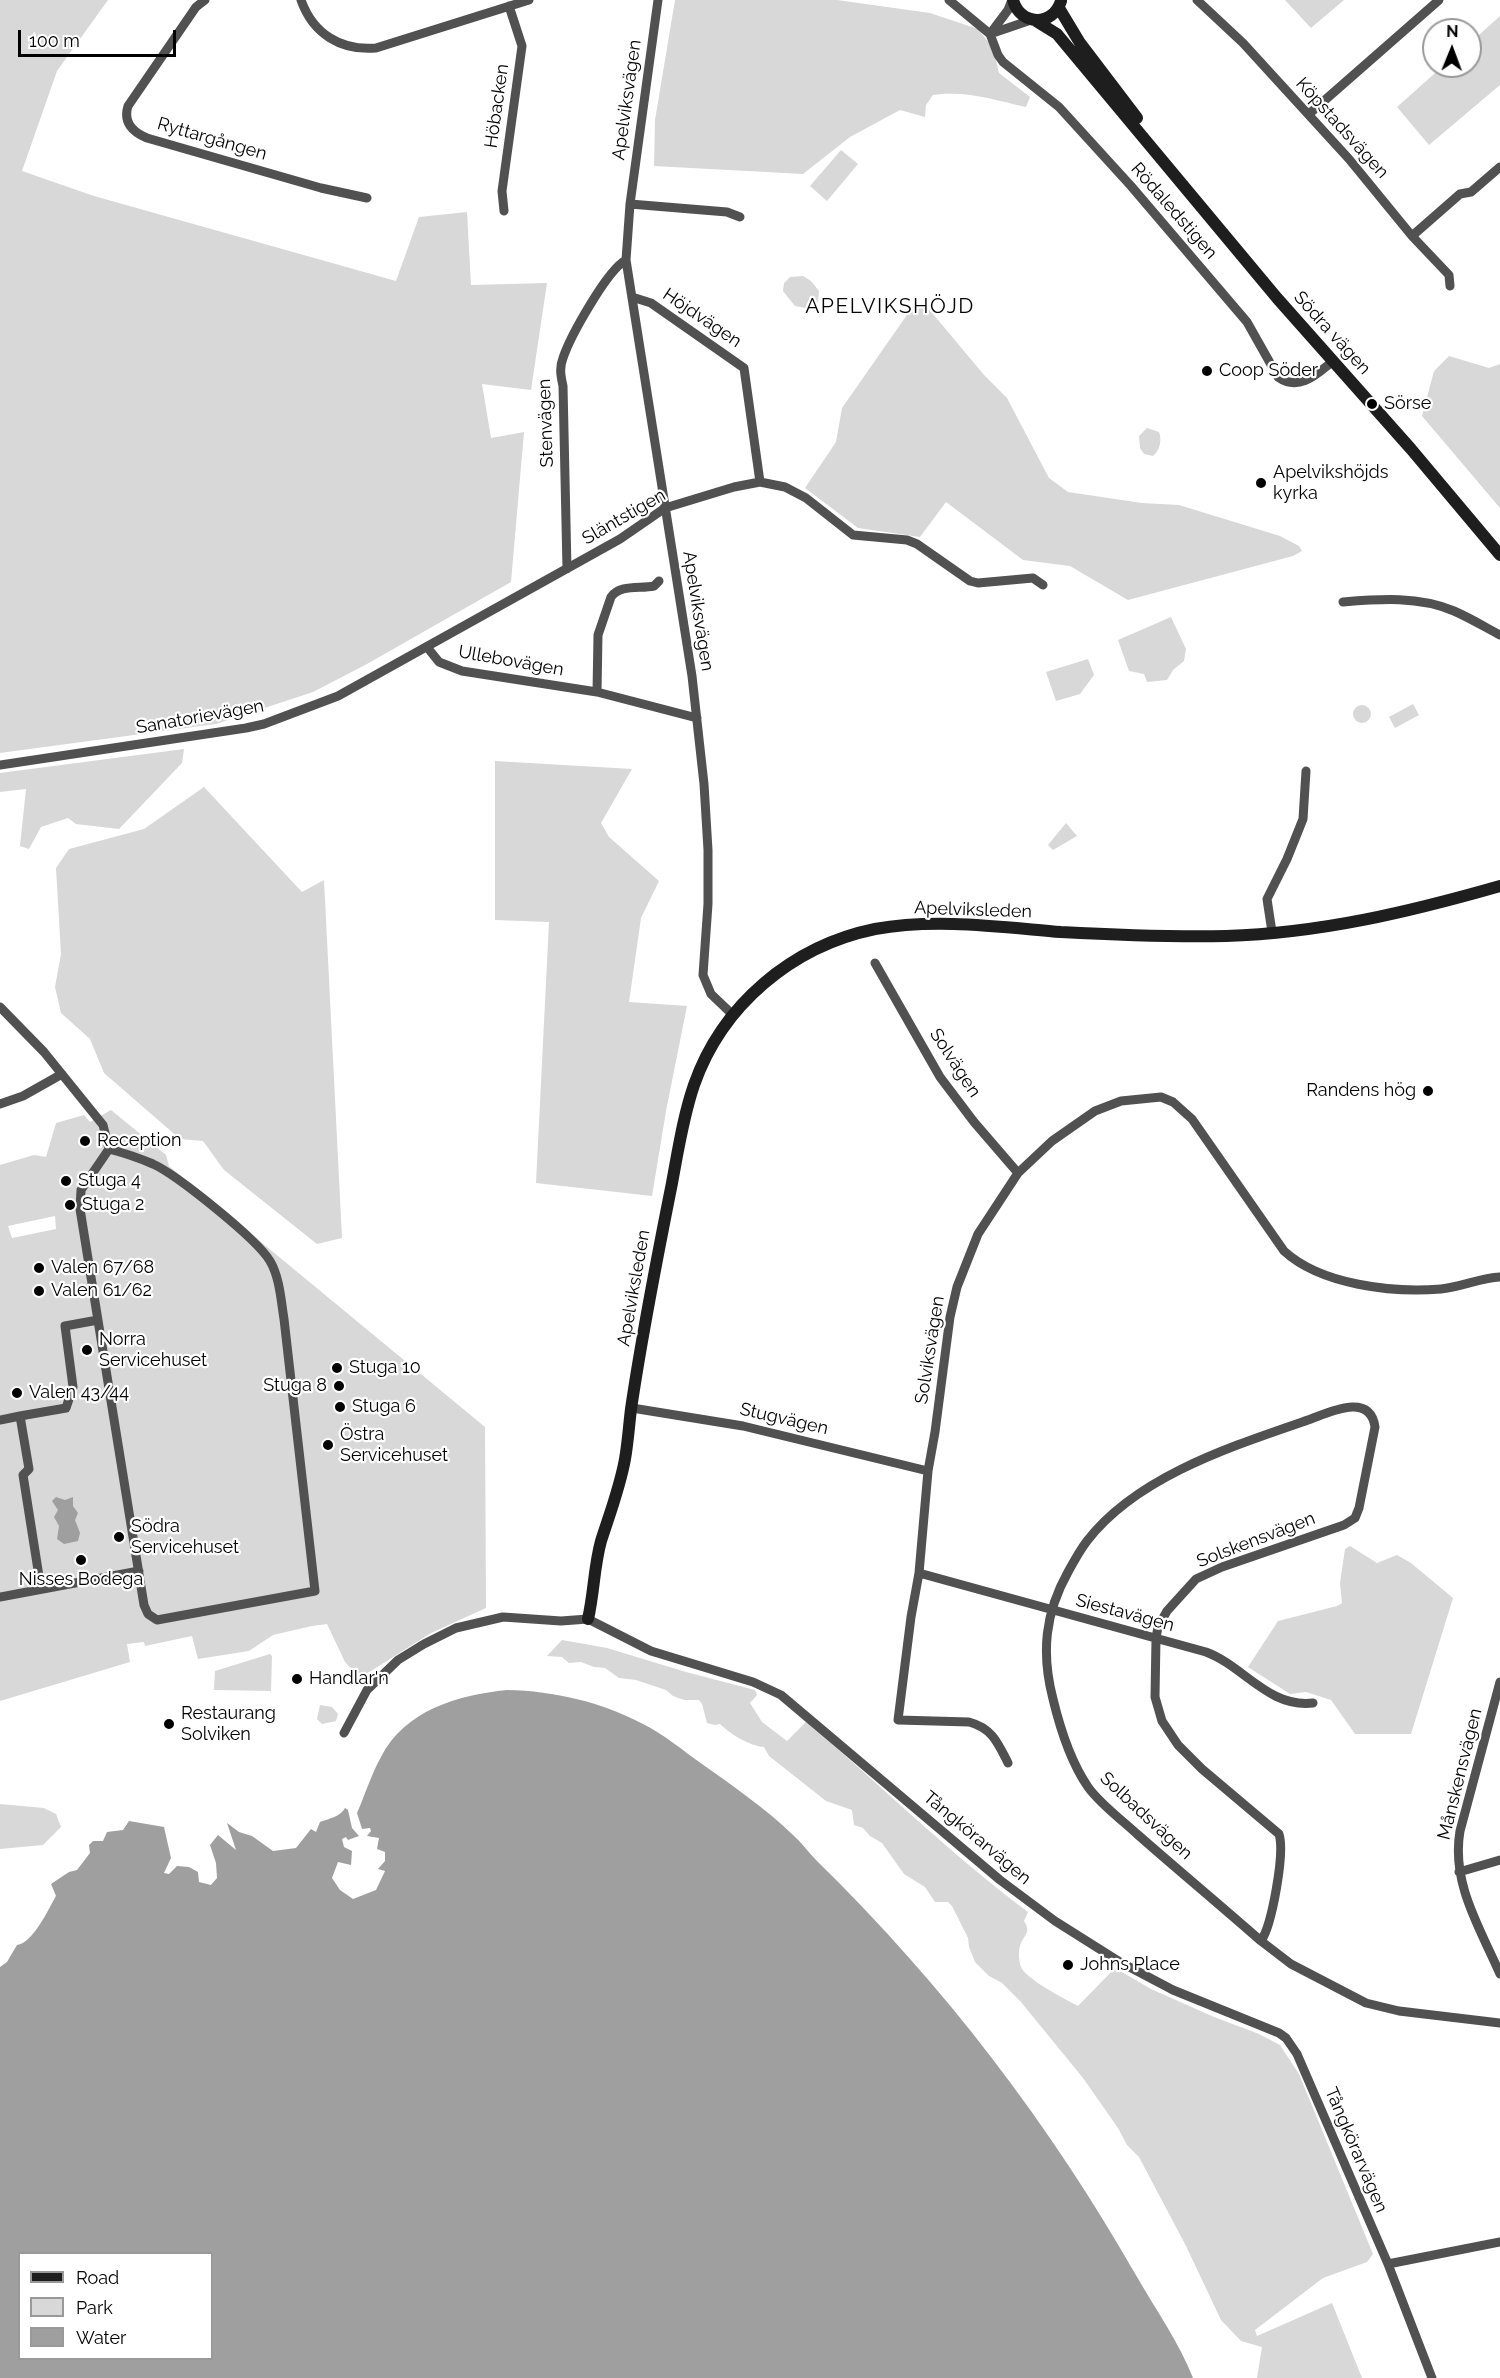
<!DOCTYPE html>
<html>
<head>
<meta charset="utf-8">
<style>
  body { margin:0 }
  #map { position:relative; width:1500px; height:2378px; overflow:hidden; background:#fff; font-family:Raleway,sans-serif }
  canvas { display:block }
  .legend { position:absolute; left:18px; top:2252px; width:195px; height:108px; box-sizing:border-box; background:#fff; border:2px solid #999; margin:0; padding:8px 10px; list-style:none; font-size:18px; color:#000 }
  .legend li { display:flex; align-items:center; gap:12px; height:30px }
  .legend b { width:30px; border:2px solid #999 }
  .north { position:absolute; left:1422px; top:18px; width:60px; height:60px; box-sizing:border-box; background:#fff; border:2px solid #999; border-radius:50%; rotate:1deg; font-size:16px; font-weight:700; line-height:24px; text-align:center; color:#000 }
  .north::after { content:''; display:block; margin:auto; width:21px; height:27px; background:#000; clip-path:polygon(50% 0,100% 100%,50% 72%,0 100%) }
  .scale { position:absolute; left:18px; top:30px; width:158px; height:27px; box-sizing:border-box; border:3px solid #000; border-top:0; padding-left:8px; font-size:18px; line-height:21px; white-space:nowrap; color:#000; -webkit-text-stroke:4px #fff; paint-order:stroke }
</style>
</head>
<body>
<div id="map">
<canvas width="1500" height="2378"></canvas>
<ul class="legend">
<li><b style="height:8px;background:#1e1e1e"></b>Road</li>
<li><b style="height:16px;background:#d8d8d8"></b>Park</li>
<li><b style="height:16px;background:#9f9f9f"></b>Water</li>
</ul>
<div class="north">N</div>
<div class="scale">100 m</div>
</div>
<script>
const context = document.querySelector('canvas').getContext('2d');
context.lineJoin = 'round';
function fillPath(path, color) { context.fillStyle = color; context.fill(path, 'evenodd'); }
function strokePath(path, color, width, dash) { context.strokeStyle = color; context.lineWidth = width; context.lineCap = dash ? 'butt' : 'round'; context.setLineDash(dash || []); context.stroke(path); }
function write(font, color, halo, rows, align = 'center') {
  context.font = font + ' Raleway,sans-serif'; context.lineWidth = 4.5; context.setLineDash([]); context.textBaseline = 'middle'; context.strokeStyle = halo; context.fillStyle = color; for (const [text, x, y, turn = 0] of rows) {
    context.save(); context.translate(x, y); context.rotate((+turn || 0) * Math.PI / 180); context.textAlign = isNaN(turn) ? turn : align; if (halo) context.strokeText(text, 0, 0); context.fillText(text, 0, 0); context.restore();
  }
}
const green = new Path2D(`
  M 0,0 L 108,0 L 57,71 L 22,171 L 94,196 L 396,281 L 419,217 L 467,212 L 471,285 L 547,283 L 531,390 L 482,384 L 491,438 L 524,432 L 511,582 L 367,664 L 313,692 L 216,724 L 0,753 Z
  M 675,0 L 837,0 L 930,13 L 978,29 L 993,48 L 999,73 L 1030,97 L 1026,107 C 995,100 966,90 933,95 L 926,105 L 925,117 L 900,110 L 850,137 L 803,174 L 654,166 L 655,120 Z
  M 1285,0 L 1344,0 L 1311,28 Z
  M 1500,16 L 1500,85 L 1429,145 L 1397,107 L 1443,66 L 1470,66 L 1470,43 Z
  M 841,150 L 858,164 L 827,201 L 810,186 Z
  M 803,276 L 811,281 L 819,291 L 818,302 L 806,308 L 795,306 L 783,291 L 784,283 L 790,277 Z
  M 916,302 L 928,308 L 984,375 L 1007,398 L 1049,478 L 1068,492 L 1142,503 L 1179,505 L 1280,536 L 1299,546 L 1302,551 L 1293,556 L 1128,600 L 1070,566 L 1023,560 L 946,502 L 920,537 L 858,528 L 805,488 L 836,442 L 842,408 Z
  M 1449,356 L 1489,368 L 1500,364 L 1500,508 L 1422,416 L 1434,371 Z
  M 1147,428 L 1159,432 C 1162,440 1160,450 1153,456 L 1144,454 L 1140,448 L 1139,436 Z
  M 1171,617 L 1186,649 L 1184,661 L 1173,670 L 1167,680 L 1147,682 L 1144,674 L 1129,671 L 1118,640 Z
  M 1088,659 L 1094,675 L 1080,694 L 1056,701 L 1046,672 Z
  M 1413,704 L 1419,715 L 1395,728 L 1389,717 Z
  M1353 714a9 9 0 1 1 18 0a9 9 0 1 1-18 0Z
  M 184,749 L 182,763 L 119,829 L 76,824 L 68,818 L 41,827 L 29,849 L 20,846 L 26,789 L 0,792 L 0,773 Z
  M 495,761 L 632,769 L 601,823 L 609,837 L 659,881 L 641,918 L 629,1002 L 687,1006 L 666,1111 L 652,1196 L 536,1183 L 549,922 L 495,920 Z
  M 204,787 L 302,892 L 324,880 L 342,1238 L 317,1244 L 224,1170 L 203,1141 L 180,1139 L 104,1073 L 90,1039 L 61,1013 L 55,987 L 61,954 L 56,868 L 69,849 L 144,829 Z
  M 1066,823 L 1077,836 L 1053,850 L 1048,845 Z
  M 111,1110 L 166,1155 L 169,1166 L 485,1427 L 486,1608 L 431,1633 L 360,1678 L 345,1662 L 327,1624 L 312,1626 L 273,1635 L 249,1651 L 198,1659 L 192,1636 L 145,1646 L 144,1642 L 127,1644 L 130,1662 L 0,1701 L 0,1165 L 34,1155 L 46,1157 L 56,1123 L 84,1115 L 90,1122 ZM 55,1216 L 56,1229 L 12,1238 L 8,1226 Z
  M 1350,1546 L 1377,1563 L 1397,1555 L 1411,1563 L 1453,1598 L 1411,1734 L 1355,1734 L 1331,1700 L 1306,1692 L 1290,1694 L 1248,1667 L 1278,1621 L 1337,1606 L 1342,1603 L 1340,1583 L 1345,1549 Z
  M 562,1640 L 607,1648 L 686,1672 L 755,1690 L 757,1695 L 750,1703 L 762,1722 L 787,1741 L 806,1722 C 881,1785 950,1854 1028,1912 L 1024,1921 C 1032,1933 1023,1935 1020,1946 C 1018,1952 1019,1964 1022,1969 C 1030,1981 1065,1999 1078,2006 L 1115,1968 L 1151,1989 L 1214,2017 L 1259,2034 L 1280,2045 L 1299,2074 L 1373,2254 L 1367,2262 L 1323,2278 L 1255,2330 L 1257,2336 L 1332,2303 L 1362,2378 L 1257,2378 L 1262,2347 L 1241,2341 L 1221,2320 L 1186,2246 L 1139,2157 L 1127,2145 L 1118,2128 L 1083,2078 L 1021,2002 L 1002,1983 L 989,1976 L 975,1962 L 969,1947 L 968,1938 L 952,1906 L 948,1902 L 935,1902 L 925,1887 L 904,1874 L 882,1843 L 870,1836 L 863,1828 L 854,1825 L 852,1810 L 826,1801 L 769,1756 L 764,1747 C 750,1746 730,1734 720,1724 L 715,1725 L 707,1723 L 702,1704 L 699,1700 L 684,1700 L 673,1696 L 666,1690 L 636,1680 L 619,1678 L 605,1668 L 594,1667 L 581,1662 L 569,1663 L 562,1657 L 547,1656 Z
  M 270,1654 L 272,1656 L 271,1691 L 214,1690 L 215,1671 Z
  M 320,1705 L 332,1707 L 338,1714 L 336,1721 L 322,1724 L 317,1719 Z
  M 0,1804 L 44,1808 L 56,1814 L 61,1827 L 43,1845 L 0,1849 Z`);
const water = new Path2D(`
  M 56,1497 L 65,1500 L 73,1497 L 73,1506 L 78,1513 L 75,1520 L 80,1533 L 78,1541 L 64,1544 L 57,1539 L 59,1526 L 54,1517 L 58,1510 L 52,1501 Z
  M 507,1690 C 555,1691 601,1702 643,1724 C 665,1735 682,1750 702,1764 C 733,1786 765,1808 793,1835 C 802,1843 809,1853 817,1861 C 943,1984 1050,2124 1137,2277 C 1156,2310 1179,2342 1193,2378 L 0,2378 L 0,1967 L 7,1962 L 17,1945 C 33,1943 48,1910 56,1896 L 51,1884 L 69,1872 L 77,1870 L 90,1853 L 89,1845 L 93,1841 L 103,1841 L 107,1832 L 123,1830 L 129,1821 L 164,1827 L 171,1858 L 164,1873 L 169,1874 L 177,1866 L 189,1867 L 198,1872 L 199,1882 L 211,1885 L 217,1878 L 216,1863 L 210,1845 L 218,1835 L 236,1850 L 227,1823 L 239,1832 L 252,1836 L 273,1851 L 296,1848 L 311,1829 L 316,1832 L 320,1822 C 329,1819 341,1816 345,1808 L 348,1810 L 352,1828 L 359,1836 L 348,1840 L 346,1837 L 342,1839 L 344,1847 L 352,1851 L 351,1865 L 338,1862 L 332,1878 L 340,1890 L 353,1899 L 376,1890 L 385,1871 L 378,1869 L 385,1861 L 385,1852 L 377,1849 L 379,1838 L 367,1836 L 371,1831 L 370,1828 L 362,1829 L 357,1813 C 365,1795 371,1775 381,1757 C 405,1710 458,1695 507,1690 ZM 20,2254 L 212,2254 L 212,2358 L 20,2358 Z`);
const street = new Path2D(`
  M 205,0 L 196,7 L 128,106 C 123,122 132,132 147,138 L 321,188 L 367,198
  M 301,0 C 313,34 341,51 376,48 L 529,0
  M 658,0 L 630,204 L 626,260 L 692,676 L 704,784 L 708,850 L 708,904 L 703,975 L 711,994 L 733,1015
  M 949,0 L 990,34 L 998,55 L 1003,62 L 1059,107 L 1131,186 L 1247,322 L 1278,377 C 1299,392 1317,374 1333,361
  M 1197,0 L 1243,43 L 1349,159 L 1412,236 L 1449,275 L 1450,286
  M 990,34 L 1031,20
  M 990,34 L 1008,10 L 1012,0
  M 1309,114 L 1439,0
  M 630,204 L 727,212 L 740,217
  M 504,211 L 502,191 L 522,46 L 509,6
  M 1412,236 L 1460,194 L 1471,192 L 1500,167
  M 632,297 L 651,303 L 744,368 L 760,482
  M 567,569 L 563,386 C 561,377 559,368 563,358 C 570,337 607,270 626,260
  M 1343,602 C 1380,599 1419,596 1454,611 C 1470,618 1485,627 1500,635
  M 427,647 L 439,662 L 462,671 L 597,692 L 697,718
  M 597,692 L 598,635 L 611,597 C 620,584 640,589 654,586 L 659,581
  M 0,765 L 246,728 L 264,724 L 338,696 L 620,539 L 665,508 L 734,487 L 760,482 L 785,487 L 806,498 L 853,535 L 907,540 L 917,544 L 970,581 L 978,583 L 1033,578 L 1043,585
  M 1272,932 L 1267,899 L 1287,859 L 1303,819 L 1306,771
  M 875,963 L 940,1077 L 974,1122 L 1018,1173
  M 0,1007 L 44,1052 L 103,1125 L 109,1149 L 81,1190 L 80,1209 L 144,1605 L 148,1614 L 157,1620 L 315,1591 L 284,1319 C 281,1301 280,1278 270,1261 C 257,1239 177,1175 153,1164 C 139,1158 124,1153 109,1149
  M 0,1104 L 23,1096 L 62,1074
  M 632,1408 L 743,1426 L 928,1471
  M 0,1420 L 20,1416
  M 919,1573 L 1206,1652 C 1244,1666 1268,1708 1313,1703
  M 41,1589 L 23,1475 L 29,1469 L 20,1416 L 66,1408 L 73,1387 L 65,1326 L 98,1320
  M 0,1597 L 139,1571
  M 1500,1682 L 1460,1831 C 1451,1883 1480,1928 1500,1974
  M 344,1733 L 367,1690 L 398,1660 L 424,1644 L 456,1628 L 503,1617 L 561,1621 L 588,1619 L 651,1651 L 753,1682 L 781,1695 L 1000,1880 L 1055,1921 L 1120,1962 L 1173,1990 L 1279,2033 L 1286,2038 L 1297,2054 L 1388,2264 L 1432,2378
  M 1008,1763 C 998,1743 992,1728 969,1722 L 898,1720 L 911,1617 L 919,1573 L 928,1471 L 935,1432 L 950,1317 L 957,1287 L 978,1234 L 1018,1173 L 1052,1141 L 1095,1111 L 1121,1101 L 1161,1097 L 1173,1102 L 1192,1119 L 1284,1251 C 1321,1285 1393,1293 1441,1289 C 1461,1287 1480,1278 1500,1277
  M 1459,1872 L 1500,1860
  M 1261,1941 C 1272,1925 1285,1853 1279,1834 L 1202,1769 L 1178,1745 L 1162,1721 L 1155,1697 L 1156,1638 L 1158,1627 L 1167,1611 L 1196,1579 L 1222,1567 L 1344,1525 L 1355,1518 L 1359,1508 L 1375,1427 C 1370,1391 1328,1413 1308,1420 C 1233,1446 1137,1476 1087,1541 C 1080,1550 1074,1561 1068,1572 C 1045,1613 1041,1653 1053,1699 C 1060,1728 1070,1761 1088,1787 C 1101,1805 1121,1819 1137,1834 C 1178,1870 1220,1905 1261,1941 L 1291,1964 L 1366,2003 L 1399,2011 L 1500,2023
  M 1388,2264 L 1500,2242`);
const secondary = new Path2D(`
  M 1013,0 C 1020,26 1053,27 1061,1
  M 1059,8 L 1080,43 L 1137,118
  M 1036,21 L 1057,34 L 1277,298 L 1411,449 L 1500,555
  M 588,1619 C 594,1593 594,1566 601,1541 C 610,1513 620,1487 625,1459 C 628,1442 629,1425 631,1409 C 642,1334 657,1258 672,1183 C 678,1151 683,1117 694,1085 C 722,1005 792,946 875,929 C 936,918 1000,927 1061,932 C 1116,935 1171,937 1226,936 C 1321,933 1409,912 1500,886`);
const markers = [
  [1207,371,6,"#000"],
  [1372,404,6,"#000"],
  [1261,483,6,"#000"],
  [1428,1091,6,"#000"],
  [85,1141,6,"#000"],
  [66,1181,6,"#000"],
  [70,1205,6,"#000"],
  [39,1268,6,"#000"],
  [39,1291,6,"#000"],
  [87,1350,6,"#000"],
  [337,1368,6,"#000"],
  [339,1386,6,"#000"],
  [17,1393,6,"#000"],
  [340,1407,6,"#000"],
  [328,1445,6,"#000"],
  [119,1537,6,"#000"],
  [81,1560,6,"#000"],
  [297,1679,6,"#000"],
  [169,1724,6,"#000"],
  [1068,1965,6,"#000"]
];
const streetNames = [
  ["Apelviksvägen",627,100,-82],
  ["Höbacken",497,106,-82],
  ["Köpstadsvägen",1342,128,48],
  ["Ryttargången",212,139,16],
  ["Rödaledstigen",1174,211,49],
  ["Höjdvägen",702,318,34],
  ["Södra vägen",1332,333,48],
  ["Stenvägen",546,423,-92],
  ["Släntstigen",624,517,-30],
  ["Apelviksvägen",698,611,81],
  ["Ullebovägen",511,661,10],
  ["Sanatorievägen",200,717,-10],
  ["Apelviksleden",973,910,2],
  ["Solvägen",955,1063,57],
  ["Apelviksleden",634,1288,-80],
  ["Solviksvägen",930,1350,-81],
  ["Stugvägen",784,1419,13],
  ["Solskensvägen",1256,1540,-21],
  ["Siestavägen",1125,1613,15],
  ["Månskensvägen",1460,1774,-76],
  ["Solbadsvägen",1146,1816,43],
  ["Tångkörarvägen",977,1838,40],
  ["Tångkörarvägen",1356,2150,67]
];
const poiNames = [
  ["Coop Söder",1219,371],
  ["Sörse",1384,404],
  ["Apelvikshöjds",1273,473],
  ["kyrka",1273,494],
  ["Randens hög",1416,1091,"right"],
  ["Reception",97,1141],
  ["Stuga 4",78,1181],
  ["Stuga 2",82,1205],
  ["Valen 67/68",51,1268],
  ["Valen 61/62",51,1291],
  ["Norra",99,1340],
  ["Servicehuset",99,1361],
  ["Stuga 10",349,1368],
  ["Stuga 8",327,1386,"right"],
  ["Valen 43/44",29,1393],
  ["Stuga 6",352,1407],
  ["Östra",340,1435],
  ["Servicehuset",340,1456],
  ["Södra",131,1527],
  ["Servicehuset",131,1548],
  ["Nisses Bodega",81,1580,"center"],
  ["Handlar'n",309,1679],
  ["Restaurang",181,1714],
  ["Solviken",181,1735],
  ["Johns Place",1080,1965]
];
const quarterNames = [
  ["APELVIKSHÖJD",890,307]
];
fillPath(green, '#d8d8d8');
fillPath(water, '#9f9f9f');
strokePath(street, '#515151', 9);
strokePath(secondary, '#1e1e1e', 12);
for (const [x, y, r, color] of markers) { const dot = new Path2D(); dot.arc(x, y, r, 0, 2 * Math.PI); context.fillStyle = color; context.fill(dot); strokePath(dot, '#fff', 2); }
write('18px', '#000', '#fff', streetNames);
write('18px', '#000', '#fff', poiNames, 'left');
context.letterSpacing = '1.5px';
write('21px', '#000', '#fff', quarterNames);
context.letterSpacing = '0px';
</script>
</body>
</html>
